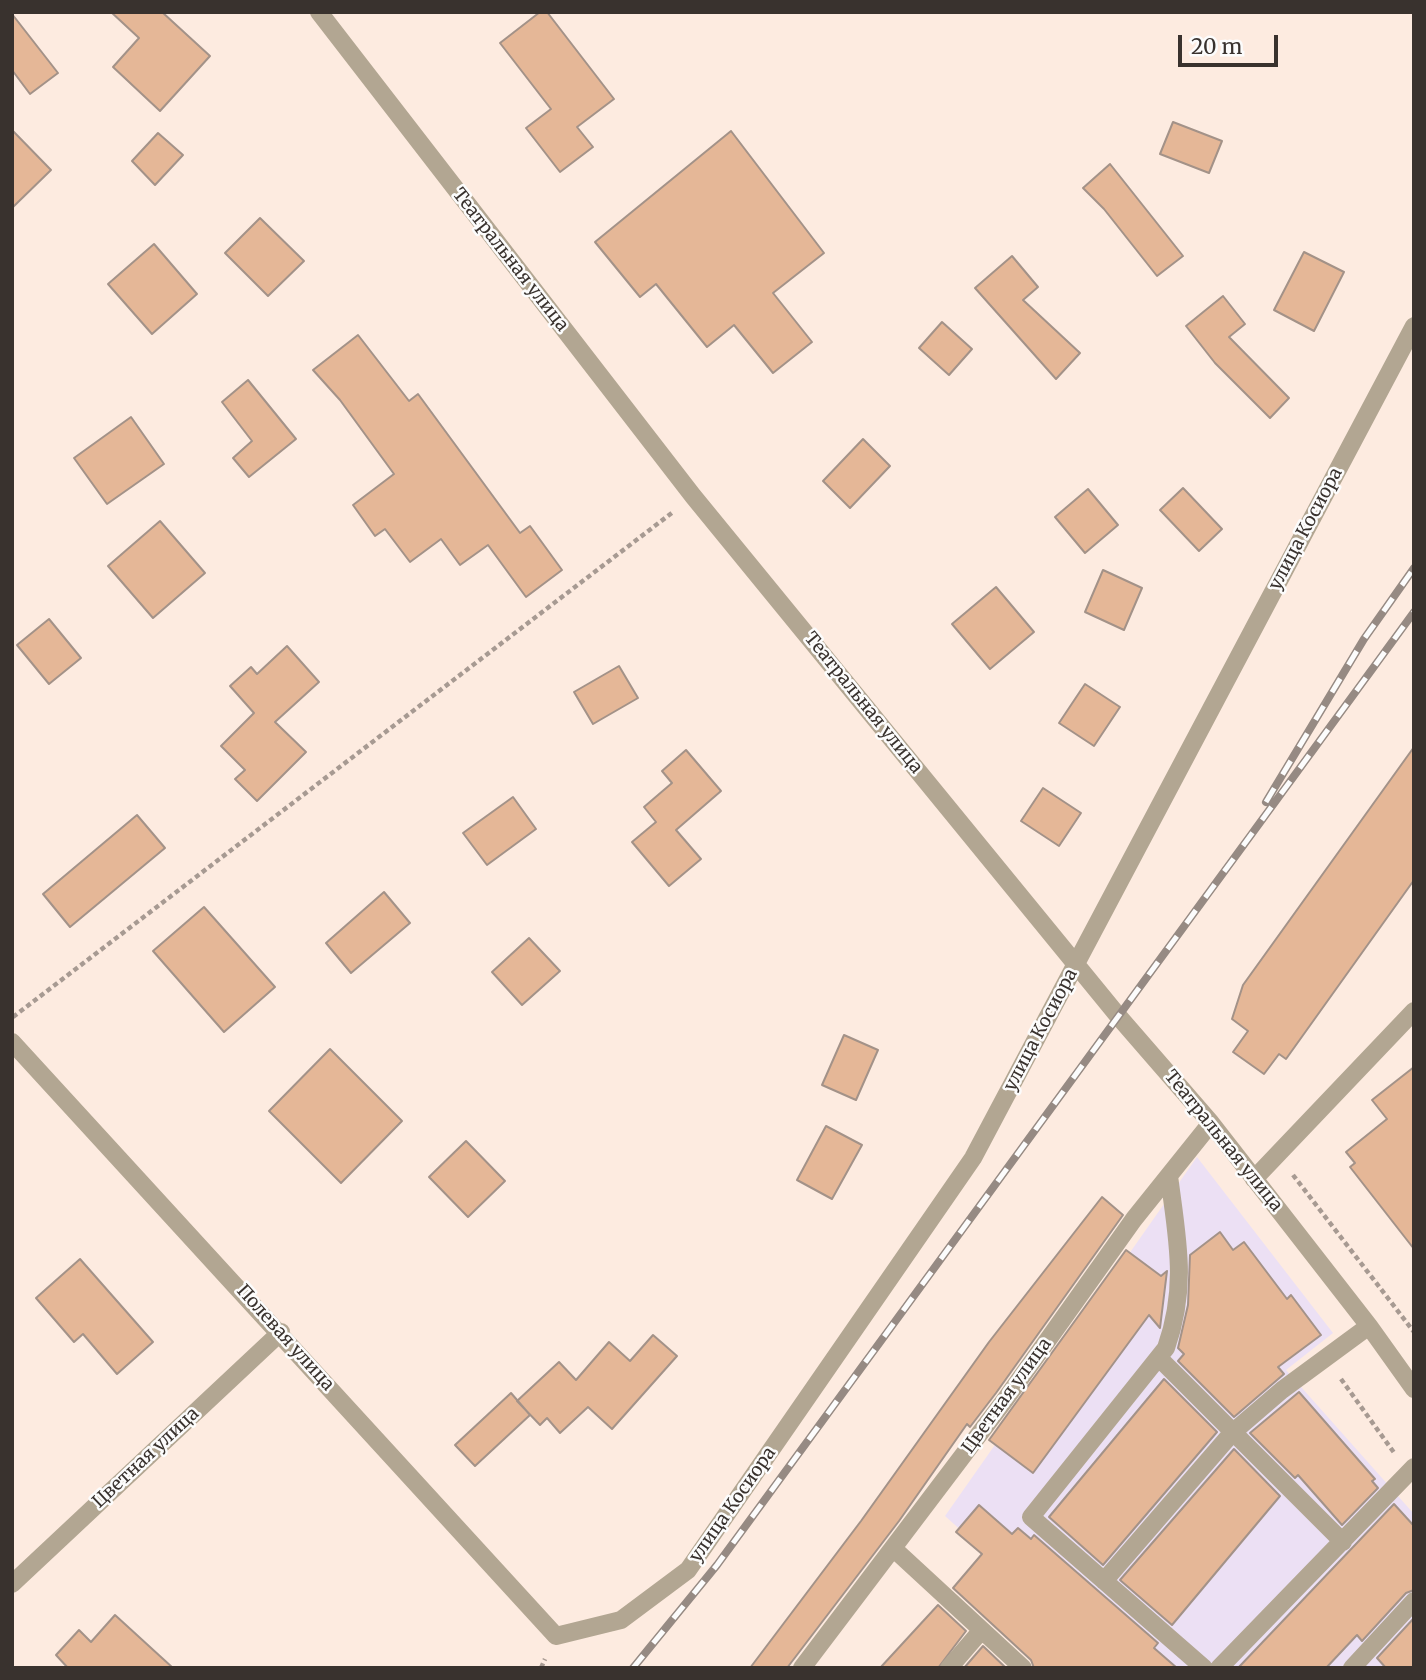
<!DOCTYPE html>
<html>
<head>
<meta charset="utf-8">
<style>
  body { margin:0 }
  #map { position:relative; width:1426px; height:1680px; overflow:hidden; background:#fdebe0; font-family:Merriweather,serif }
  canvas { display:block }
  .frame { position:absolute; inset:0; border:14px solid #39322e; pointer-events:none }
  .scale { position:absolute; left:1178px; top:35px; width:100px; height:32px; box-sizing:border-box; border:4px solid #39322e; border-top:0; padding-left:9px; font-size:21px; line-height:24px; white-space:nowrap; color:#39322e; -webkit-text-stroke:5px #fcfcfc; paint-order:stroke }
</style>
</head>
<body>
<div id="map">
<canvas width="1426" height="1680"></canvas>
<div class="frame"></div>
<div class="scale">20 m</div>
</div>
<script>
const context = document.querySelector('canvas').getContext('2d');
context.lineJoin = 'round';
function fillPath(path, color) { context.fillStyle = color; context.fill(path, 'evenodd'); }
function strokePath(path, color, width, dash) { context.strokeStyle = color; context.lineWidth = width; context.lineCap = dash ? 'butt' : 'round'; context.setLineDash(dash || []); context.stroke(path); }
function write(font, color, halo, rows, align = 'center') {
  context.font = font + ' Merriweather,serif'; context.lineWidth = 5; context.setLineDash([]); context.textBaseline = 'middle'; context.strokeStyle = halo; context.fillStyle = color; for (const [text, x, y, turn = 0] of rows) {
    context.save(); context.translate(x, y); context.rotate((+turn || 0) * Math.PI / 180); context.textAlign = isNaN(turn) ? turn : align; if (halo) context.strokeText(text, 0, 0); context.fillText(text, 0, 0); context.restore();
  }
}
const commercial = new Path2D(`
  M 1197,1157 L 1333,1333 L 1286,1370 L 1414,1514 L 1414,1668 L 1115,1668 L 945,1516 Z`);
const building = new Path2D(`
  M 111,12 L 162,12 L 210,56 L 160,111 L 113,67 L 139,38 Z
  M 540,12 L 547,12 L 614,99 L 577,127 L 593,147 L 560,172 L 526,128 L 551,109 L 500,43 Z
  M 12,14 L 58,73 L 30,94 L 12,70 Z
  M 1173,122 L 1222,141 L 1209,173 L 1160,154 Z
  M 12,130 L 51,170 L 12,208 Z
  M 731,131 L 824,253 L 773,293 L 812,342 L 773,373 L 734,325 L 707,347 L 656,284 L 640,297 L 595,242 Z
  M 158,133 L 183,155 L 155,185 L 132,161 Z
  M 1110,164 L 1183,256 L 1157,276 L 1104,209 L 1083,188 Z
  M 260,218 L 304,261 L 268,296 L 225,253 Z
  M 154,244 L 197,294 L 152,334 L 108,284 Z
  M 1304,252 L 1344,272 L 1314,331 L 1274,310 Z
  M 1012,256 L 1038,287 L 1023,300 L 1080,353 L 1056,379 L 975,288 Z
  M 1223,296 L 1245,324 L 1229,337 L 1289,398 L 1270,418 L 1215,363 L 1186,326 Z
  M 942,322 L 972,349 L 949,375 L 919,348 Z
  M 358,335 L 409,401 L 418,394 L 520,533 L 530,526 L 562,570 L 526,597 L 488,545 L 460,565 L 441,539 L 410,562 L 385,529 L 375,536 L 353,505 L 394,474 L 340,400 L 313,370 Z
  M 248,380 L 296,439 L 249,477 L 233,458 L 252,441 L 222,402 Z
  M 131,417 L 164,464 L 107,504 L 74,458 Z
  M 863,439 L 890,466 L 850,508 L 823,481 Z
  M 1183,488 L 1222,529 L 1199,551 L 1160,510 Z
  M 1088,489 L 1118,525 L 1085,553 L 1055,517 Z
  M 160,521 L 205,573 L 153,618 L 108,566 Z
  M 1103,570 L 1142,588 L 1124,630 L 1085,612 Z
  M 996,587 L 1034,632 L 990,669 L 952,624 Z
  M 49,619 L 81,658 L 49,684 L 17,645 Z
  M 287,646 L 319,682 L 275,722 L 306,752 L 257,801 L 235,779 L 245,770 L 221,746 L 254,713 L 230,686 L 251,667 L 257,674 Z
  M 619,666 L 638,698 L 593,724 L 574,692 Z
  M 1085,684 L 1120,707 L 1094,746 L 1059,723 Z
  M 1414,747 L 1414,880 L 1286,1059 L 1279,1054 L 1264,1074 L 1233,1052 L 1248,1031 L 1232,1019 L 1243,985 Z
  M 686,750 L 721,791 L 676,830 L 701,859 L 669,886 L 632,842 L 656,822 L 644,807 L 672,783 L 662,771 Z
  M 1043,788 L 1081,813 L 1059,846 L 1021,821 Z
  M 513,797 L 536,829 L 487,865 L 463,833 Z
  M 137,815 L 165,848 L 70,927 L 43,894 Z
  M 384,892 L 410,923 L 351,973 L 326,943 Z
  M 204,907 L 275,987 L 224,1032 L 153,951 Z
  M 529,938 L 560,971 L 522,1005 L 492,972 Z
  M 844,1035 L 878,1050 L 856,1100 L 822,1085 Z
  M 330,1049 L 402,1121 L 341,1183 L 269,1111 Z
  M 1414,1067 L 1414,1249 L 1350,1167 L 1355,1163 L 1346,1152 L 1387,1119 L 1372,1100 Z
  M 826,1126 L 862,1145 L 832,1199 L 797,1180 Z
  M 466,1141 L 505,1181 L 468,1217 L 429,1177 Z
  M 1102,1197 L 1123,1215 L 996,1393 L 970,1427 L 967,1424 L 899,1521 L 787,1668 L 750,1668 L 861,1521 L 989,1342 Z
  M 1220,1232 L 1233,1250 L 1244,1242 L 1287,1299 L 1291,1295 L 1321,1335 L 1278,1367 L 1284,1374 L 1234,1417 L 1178,1361 L 1184,1354 L 1178,1348 L 1188,1305 L 1190,1255 Z
  M 1126,1250 L 1161,1276 L 1167,1271 L 1160,1328 L 1149,1315 L 1033,1473 L 989,1440 Z
  M 80,1259 L 153,1342 L 117,1374 L 83,1334 L 74,1342 L 36,1298 Z
  M 653,1335 L 677,1356 L 612,1429 L 588,1407 L 560,1433 L 547,1418 L 540,1425 L 517,1401 L 559,1362 L 576,1380 L 609,1342 L 630,1361 Z
  M 1164,1379 L 1217,1432 L 1103,1565 L 1049,1517 Z
  M 1299,1392 L 1375,1479 L 1372,1481 L 1378,1488 L 1342,1525 L 1298,1475 L 1295,1478 L 1250,1433 Z
  M 511,1393 L 530,1415 L 475,1466 L 455,1445 Z
  M 1234,1449 L 1280,1496 L 1172,1625 L 1120,1580 Z
  M 1394,1504 L 1414,1526 L 1414,1590 L 1406,1593 L 1362,1641 L 1357,1635 L 1326,1668 L 1238,1668 Z
  M 979,1505 L 1012,1534 L 1018,1528 L 1031,1539 L 1034,1535 L 1158,1643 L 1154,1648 L 1177,1668 L 1034,1668 L 1031,1660 L 953,1588 L 982,1554 L 956,1532 Z
  M 938,1605 L 966,1631 L 938,1668 L 880,1668 Z
  M 115,1615 L 173,1668 L 68,1668 L 56,1655 L 79,1630 L 91,1642 Z
  M 1414,1618 L 1414,1668 L 1386,1668 L 1377,1658 Z
  M 983,1646 L 1006,1668 L 964,1668 Z`);
const path = new Path2D(`
  M 13,1017 L 673,512
  M 1293,1175 L 1414,1332
  M 1341,1379 L 1395,1454
  M 541,1668 L 545,1659`);
const minor = new Path2D(`
  M 319,12 L 693,496 L 1119,1017 L 1211,1123 L 1369,1326 L 1414,1389
  M 12,1042 L 556,1636 L 621,1620 L 688,1570 L 973,1158 L 1414,326
  M 1169,1176 C 1177,1238 1188,1286 1166,1348 L 1031,1517 L 1204,1668
  M 1254,1179 L 1414,1011
  M 1159,1358 L 1343,1542
  M 894,1549 L 1023,1668
  M 1104,1581 L 1232,1433 L 1282,1390 L 1369,1326
  M 12,1584 L 281,1332
  M 802,1668 L 1005,1400 L 1134,1219 L 1211,1123
  M 949,1668 L 980,1632
  M 1219,1668 L 1414,1467
  M 1352,1668 L 1414,1601`);
const rail = new Path2D(`
  M 1266,802 L 1364,639 L 1414,568
  M 633,1668 L 717,1565 L 1414,612`);
const streetNames = [
  ["Театральная улица",510,260,52],
  ["улица Косиора",1306,529,-62],
  ["Театральная улица",863,703,51],
  ["улица Косиора",1041,1030,-62],
  ["Театральная улица",1223,1141,51],
  ["Полевая улица",285,1338,48],
  ["Цветная улица",1007,1396,-54],
  ["Цветная улица",146,1458,-43],
  ["улица Косиора",733,1505,-55]
];
fillPath(commercial, '#ece0f4');
fillPath(building, '#e5b797');
strokePath(building, '#a39288', 2);
strokePath(path, '#a79a92', 4.5, [5, 3.5]);
strokePath(minor, '#b2a692', 18);
strokePath(rail, '#968a83', 8);
strokePath(rail, '#fcfcfc', 5, [16]);
write('18px', '#39322e', '#fcfcfc', streetNames);
</script>
</body>
</html>
